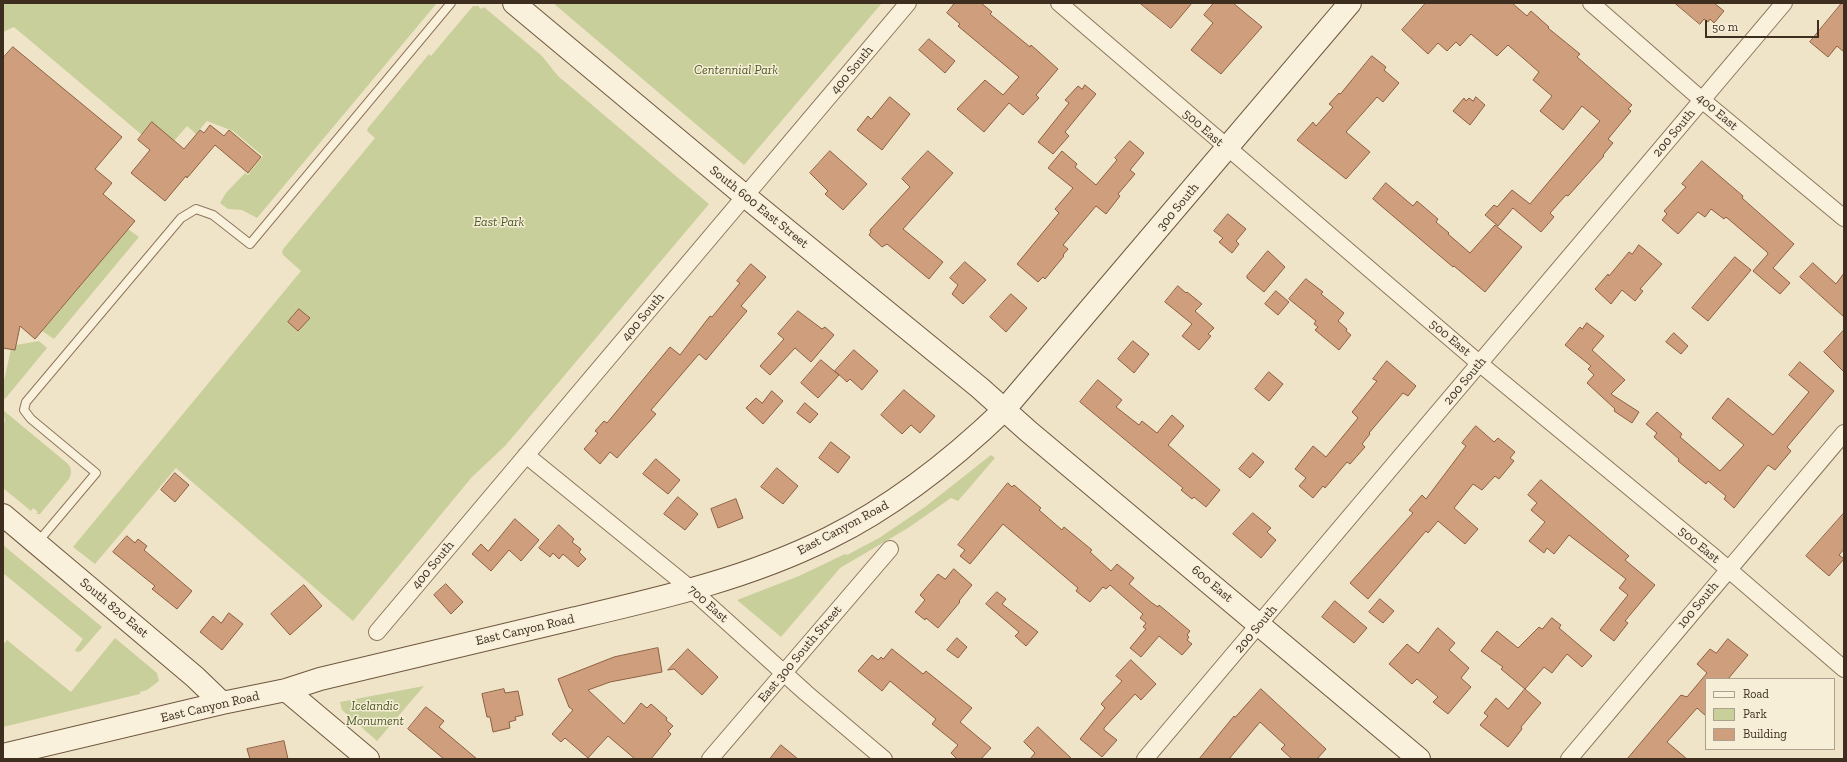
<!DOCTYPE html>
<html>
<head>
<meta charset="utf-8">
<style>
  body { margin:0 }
  #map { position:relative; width:1847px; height:762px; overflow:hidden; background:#f0e4c8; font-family:"Zilla Slab",serif }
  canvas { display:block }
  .frame { position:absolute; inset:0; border:4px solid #3d2e20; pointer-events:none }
  .legend { position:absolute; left:1705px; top:678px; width:130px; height:72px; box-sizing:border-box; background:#f7eed8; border:1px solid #ada18e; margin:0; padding:5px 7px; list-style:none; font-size:12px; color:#3d2e20 }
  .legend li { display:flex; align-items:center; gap:8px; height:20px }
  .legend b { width:20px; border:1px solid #ada18e }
  .scale { position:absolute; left:1705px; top:20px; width:114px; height:18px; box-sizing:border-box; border:2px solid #3d2e20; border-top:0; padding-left:5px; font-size:12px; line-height:14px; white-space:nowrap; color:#3d2e20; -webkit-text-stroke:3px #f7eed8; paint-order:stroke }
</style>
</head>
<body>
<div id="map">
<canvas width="1847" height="762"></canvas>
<div class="frame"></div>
<ul class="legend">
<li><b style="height:5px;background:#faf1dc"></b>Road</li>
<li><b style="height:11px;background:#c9cf9b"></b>Park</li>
<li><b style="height:11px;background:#cf9f7d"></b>Building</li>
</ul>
<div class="scale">50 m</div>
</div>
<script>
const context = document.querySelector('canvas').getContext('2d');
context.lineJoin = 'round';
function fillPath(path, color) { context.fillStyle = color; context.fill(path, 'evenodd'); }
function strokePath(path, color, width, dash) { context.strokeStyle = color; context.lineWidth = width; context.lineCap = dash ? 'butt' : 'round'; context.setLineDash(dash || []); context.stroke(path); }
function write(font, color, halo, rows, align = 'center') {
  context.font = font + ' "Zilla Slab",serif'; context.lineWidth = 3; context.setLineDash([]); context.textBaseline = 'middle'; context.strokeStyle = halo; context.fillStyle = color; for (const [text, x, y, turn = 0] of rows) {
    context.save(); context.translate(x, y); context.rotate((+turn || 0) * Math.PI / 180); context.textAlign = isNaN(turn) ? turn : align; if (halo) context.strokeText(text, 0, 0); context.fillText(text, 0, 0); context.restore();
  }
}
const green = new Path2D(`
  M 3,3 L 437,3 L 257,218 L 242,210 L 228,209 L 220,203 L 226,193 L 245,173 L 248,175 L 263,156 L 233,131 L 207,121 L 196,134 L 187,126 L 174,141 L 152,123 L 142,135 L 14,27 L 3,32 Z
  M 553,3 L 882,3 L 744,165 Z
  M 473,6 L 478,6 L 481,9 L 484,7 L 542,56 L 558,76 L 709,204 L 505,446 L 472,477 L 353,621 L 176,468 L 95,564 L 73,547 L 301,271 L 283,255 L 282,251 L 284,248 L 375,138 L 367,131 L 368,128 L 429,54 L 431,56 Z
  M 128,229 L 139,237 L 54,339 L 42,331 Z
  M 39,341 L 47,348 L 5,399 L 3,397 L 3,385 L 11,349 L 15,350 L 16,345 Z
  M 3,410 L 67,463 C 72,468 72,473 69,479 L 40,514 L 36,514 L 38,512 L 33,508 L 31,511 L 3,488 L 3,424 L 5,421 Z
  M 991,455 L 995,458 L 958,501 L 951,498 L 908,528 L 840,568 L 781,637 L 737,600 L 799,576 L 845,554 L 847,555 L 879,538 L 925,507 Z
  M 3,545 L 102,627 L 81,651 L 77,652 L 75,650 L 83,639 L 3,573 Z
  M 115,638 L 157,673 L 159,681 L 147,690 L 140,692 L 140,694 L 3,727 L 3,645 L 7,640 L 71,692 Z
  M 424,686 L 377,741 L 342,710 L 340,702 Z`);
const building = new Path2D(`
  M 955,3 L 981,3 L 992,12 L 990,14 L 1030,47 L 1031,45 L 1058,69 L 1036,95 L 1039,98 L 1023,115 L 1009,103 L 984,132 L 957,109 L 985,80 L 1003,95 L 1019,77 L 958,26 L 960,24 L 947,13 Z
  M 1140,3 L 1192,3 L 1171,28 Z
  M 1214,3 L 1233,3 L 1262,27 L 1221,74 L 1191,50 L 1213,23 L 1204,15 Z
  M 1426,3 L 1512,3 L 1527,16 L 1531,11 L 1549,27 L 1548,28 L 1580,54 L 1577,57 L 1632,105 L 1628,109 L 1631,111 L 1608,139 L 1613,143 L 1603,155 L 1604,156 L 1568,196 L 1566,195 L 1550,213 L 1554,217 L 1541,232 L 1513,208 L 1498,226 L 1485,215 L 1494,205 L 1497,207 L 1512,190 L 1530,204 L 1600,121 L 1582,106 L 1563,130 L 1540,111 L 1552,96 L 1533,80 L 1539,72 L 1508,45 L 1497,56 L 1471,34 L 1460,46 L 1456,42 L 1447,51 L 1438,43 L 1428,54 L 1402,30 Z
  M 1675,3 L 1714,3 L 1724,11 L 1714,23 L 1710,19 L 1708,22 L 1704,19 L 1700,24 Z
  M 1842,3 L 1844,3 L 1844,52 L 1837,46 L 1828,57 L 1810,42 Z
  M 929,39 L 955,61 L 945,73 L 919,50 Z
  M 13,47 L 122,137 L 95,169 L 112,183 L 103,194 L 135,221 L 35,339 L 20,326 L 15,350 L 3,348 L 3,58 Z
  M 1372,56 L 1386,67 L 1384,70 L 1399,83 L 1383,102 L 1377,97 L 1346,132 L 1370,152 L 1346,179 L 1297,140 L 1313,122 L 1316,126 L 1333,107 L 1329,104 L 1339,93 L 1340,94 Z
  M 1085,85 L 1096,94 L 1065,132 L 1069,136 L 1053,154 L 1038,142 L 1069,103 L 1065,100 L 1078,86 L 1082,89 Z
  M 890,97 L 910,114 L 882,150 L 857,130 L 868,116 L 871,119 Z
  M 1476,97 L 1485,105 L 1470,125 L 1453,111 L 1464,98 L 1466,101 L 1469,98 L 1473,101 Z
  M 152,122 L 184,149 L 200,130 L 204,133 L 210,125 L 224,136 L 229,130 L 261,157 L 248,173 L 215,145 L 187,178 L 186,176 L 165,201 L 131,173 L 150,150 L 138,140 Z
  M 1130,141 L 1144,153 L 1130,170 L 1135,174 L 1118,194 L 1120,196 L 1106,214 L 1096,206 L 1063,245 L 1068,249 L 1063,255 L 1064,256 L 1045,279 L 1043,277 L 1038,282 L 1017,264 L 1059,213 L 1055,209 L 1073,188 L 1048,168 L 1062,151 L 1077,164 L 1075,167 L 1096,185 L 1117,160 L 1115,158 Z
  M 830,151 L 867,184 L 843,210 L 825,194 L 828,191 L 810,173 Z
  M 928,151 L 953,173 L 903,229 L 943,262 L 929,279 L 887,244 L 882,247 L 869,235 L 871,232 L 870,230 L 910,187 L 902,179 Z
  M 1702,161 L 1743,196 L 1742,198 L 1794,244 L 1773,268 L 1790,283 L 1780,294 L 1753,271 L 1768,254 L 1767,252 L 1726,217 L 1724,219 L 1711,209 L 1705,217 L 1698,212 L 1678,234 L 1662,220 L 1667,214 L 1664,211 L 1686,187 L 1682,184 Z
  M 1386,183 L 1413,206 L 1417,201 L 1438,219 L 1436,222 L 1449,233 L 1448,234 L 1470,253 L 1495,225 L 1522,247 L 1485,292 L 1454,266 L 1453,267 L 1373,199 Z
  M 1228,214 L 1246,229 L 1236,241 L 1239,244 L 1232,253 L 1219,242 L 1223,238 L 1214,231 Z
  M 1639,245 L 1662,264 L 1640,289 L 1643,291 L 1635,301 L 1622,290 L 1611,304 L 1595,289 L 1608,274 L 1609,276 L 1629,252 L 1632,254 Z
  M 1268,251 L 1285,267 L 1264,292 L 1247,278 L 1247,276 Z
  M 1735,257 L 1751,270 L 1708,321 L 1692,308 Z
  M 965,262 L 986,280 L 963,304 L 952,294 L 958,285 L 950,278 Z
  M 1813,263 L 1836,284 L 1844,273 L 1844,317 L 1800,277 Z
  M 751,264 L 766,277 L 741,306 L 747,311 L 706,360 L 699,354 L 651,410 L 656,414 L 617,458 L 610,452 L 600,464 L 584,449 L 598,433 L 595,431 L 604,421 L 607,423 L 670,347 L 680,355 L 710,316 L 712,317 L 740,283 L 737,281 Z
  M 1306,279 L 1323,292 L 1321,294 L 1344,313 L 1338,321 L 1347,329 L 1346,331 L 1351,335 L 1339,350 L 1315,330 L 1318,327 L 1314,324 L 1316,321 L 1289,299 Z
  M 1178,286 L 1186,293 L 1187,292 L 1202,304 L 1195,311 L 1214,328 L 1208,334 L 1211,336 L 1199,350 L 1182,336 L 1192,324 L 1165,302 Z
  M 1276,291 L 1289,302 L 1278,315 L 1265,304 Z
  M 1011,294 L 1027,308 L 1006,332 L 990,317 Z
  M 299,309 L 310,318 L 298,331 L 288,322 Z
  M 798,311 L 822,329 L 825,327 L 834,335 L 811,362 L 795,348 L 770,375 L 760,366 L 784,339 L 778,334 Z
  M 1587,323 L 1604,336 L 1592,350 L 1625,380 L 1611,394 L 1639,412 L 1632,423 L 1614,411 L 1615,409 L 1587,383 L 1594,375 L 1588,369 L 1591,366 L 1565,345 L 1580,327 L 1582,329 Z
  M 1844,330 L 1844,372 L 1824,352 Z
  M 1674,333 L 1688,346 L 1681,354 L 1666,342 Z
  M 1133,341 L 1149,354 L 1134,373 L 1118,359 Z
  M 854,350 L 878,371 L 862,390 L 850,379 L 847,382 L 835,371 Z
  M 821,360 L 839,375 L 818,398 L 801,383 Z
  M 1387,361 L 1416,386 L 1408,396 L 1403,393 L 1369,433 L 1370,434 L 1362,444 L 1365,447 L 1350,464 L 1347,462 L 1325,488 L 1323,486 L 1313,498 L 1299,486 L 1306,478 L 1295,469 L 1313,446 L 1326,457 L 1358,418 L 1352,412 L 1377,381 L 1373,379 Z
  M 1800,362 L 1834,391 L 1787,447 L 1791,451 L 1775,470 L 1768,465 L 1734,508 L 1724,499 L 1726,496 L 1708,481 L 1706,484 L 1678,461 L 1679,459 L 1654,437 L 1657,433 L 1646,424 L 1657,412 L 1682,434 L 1680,437 L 1720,471 L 1744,445 L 1712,418 L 1728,398 L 1773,435 L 1809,392 L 1789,375 Z
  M 1269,372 L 1283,384 L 1269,401 L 1255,389 Z
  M 1098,380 L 1122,400 L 1116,407 L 1139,425 L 1142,421 L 1157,433 L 1172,415 L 1184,426 L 1168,445 L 1220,490 L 1206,507 L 1194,497 L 1192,499 L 1181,490 L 1183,488 L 1080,402 Z
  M 904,390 L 935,416 L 920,433 L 911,425 L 902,434 L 881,415 Z
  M 772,391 L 783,401 L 763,424 L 746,408 L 756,398 L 762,403 Z
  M 805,403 L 818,414 L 810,423 L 797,413 Z
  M 1476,426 L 1494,442 L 1498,438 L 1515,452 L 1510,458 L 1514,461 L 1499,479 L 1495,476 L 1482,490 L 1473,484 L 1454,508 L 1478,529 L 1465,544 L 1438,521 L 1428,533 L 1426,531 L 1368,599 L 1350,583 L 1413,513 L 1409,510 L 1422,495 L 1426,499 L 1466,446 L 1462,443 Z
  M 831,442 L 850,457 L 838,473 L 819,458 Z
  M 1253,453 L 1264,462 L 1250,478 L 1239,469 Z
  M 656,459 L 680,480 L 668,494 L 643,474 Z
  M 777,468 L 798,486 L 783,504 L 761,487 Z
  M 175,473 L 189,485 L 175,502 L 161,490 Z
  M 1541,480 L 1629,556 L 1625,560 L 1655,585 L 1625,621 L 1628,623 L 1614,641 L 1600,630 L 1628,595 L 1619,588 L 1626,579 L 1569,535 L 1554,554 L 1547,548 L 1544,553 L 1529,541 L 1545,522 L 1531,510 L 1537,503 L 1528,495 Z
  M 1008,483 L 1012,487 L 1014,485 L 1041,508 L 1039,510 L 1062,530 L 1064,527 L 1092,550 L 1090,552 L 1111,571 L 1117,564 L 1134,578 L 1129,584 L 1152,603 L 1158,607 L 1159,605 L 1190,631 L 1187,635 L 1189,637 L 1187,640 L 1192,644 L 1182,655 L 1159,636 L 1141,657 L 1130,648 L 1146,629 L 1143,627 L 1146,623 L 1140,618 L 1143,614 L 1110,585 L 1106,589 L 1103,587 L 1090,602 L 1076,591 L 1078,588 L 1003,524 L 970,564 L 960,556 L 965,550 L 958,545 Z
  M 678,497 L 698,514 L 685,530 L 664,514 Z
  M 736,499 L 743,518 L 718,528 L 711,509 Z
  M 1253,513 L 1271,528 L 1267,532 L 1276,540 L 1261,558 L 1233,534 Z
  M 1844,513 L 1844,549 L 1839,555 L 1844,559 L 1829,576 L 1806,556 Z
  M 515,519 L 539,540 L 521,561 L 509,550 L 491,571 L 472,554 L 481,544 L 488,551 Z
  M 559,525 L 574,539 L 572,542 L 581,549 L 579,552 L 586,559 L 578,567 L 563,554 L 559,559 L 553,553 L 550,557 L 539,548 Z
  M 127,536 L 135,543 L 138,539 L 147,546 L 144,550 L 192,591 L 177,609 L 152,589 L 155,586 L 113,552 Z
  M 954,569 L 972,585 L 959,601 L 960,602 L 938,628 L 926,618 L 925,620 L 915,612 L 925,600 L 920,595 L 938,574 L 945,579 Z
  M 446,584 L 463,602 L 451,614 L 434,595 Z
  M 304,585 L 322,606 L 290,635 L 271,614 Z
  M 997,592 L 1006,599 L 1002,604 L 1038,632 L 1026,646 L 1015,636 L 1019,632 L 986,604 Z
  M 1380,599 L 1394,611 L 1383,623 L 1369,612 Z
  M 1335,601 L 1367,628 L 1354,643 L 1322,617 Z
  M 229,613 L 243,624 L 222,650 L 200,632 L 213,616 L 221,623 Z
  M 1552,618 L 1561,625 L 1559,628 L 1592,656 L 1582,667 L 1567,654 L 1552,673 L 1544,667 L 1525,689 L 1501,669 L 1503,667 L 1481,651 L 1497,631 L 1518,648 L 1539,627 L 1542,629 Z
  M 1438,628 L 1455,643 L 1449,650 L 1469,668 L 1461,678 L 1471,687 L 1448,714 L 1433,702 L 1438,697 L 1417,679 L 1412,684 L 1389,664 L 1407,644 L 1418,653 Z
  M 957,638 L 967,647 L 958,658 L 947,650 Z
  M 1728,639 L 1748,655 L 1728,679 L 1706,679 L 1706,716 L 1697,708 L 1667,742 L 1687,759 L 1627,759 L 1681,695 L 1687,697 L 1707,673 L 1697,664 L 1710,649 L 1716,653 Z
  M 658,648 L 662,672 L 610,682 L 588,690 L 624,724 L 641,703 L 647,708 L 651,704 L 667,718 L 666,720 L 673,726 L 668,731 L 671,734 L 651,759 L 635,759 L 608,736 L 588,758 L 565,738 L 561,742 L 552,734 L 573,710 L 569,707 L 558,679 L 614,657 Z
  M 688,649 L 718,677 L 702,695 L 674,669 L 668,670 Z
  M 892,649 L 923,674 L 926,671 L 972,708 L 960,722 L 991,748 L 981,759 L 957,759 L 951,753 L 958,745 L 932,724 L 936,719 L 890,681 L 882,691 L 858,671 L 872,655 L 878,660 L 881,657 L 883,659 Z
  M 1131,660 L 1156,684 L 1141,700 L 1135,694 L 1104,728 L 1104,730 L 1117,740 L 1102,757 L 1080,739 L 1105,708 L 1101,704 L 1122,681 L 1116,676 Z
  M 504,689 L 505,693 L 518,691 L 523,715 L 515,717 L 516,720 L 509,722 L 510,728 L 493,732 L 490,717 L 487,717 L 482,694 Z
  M 1261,689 L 1326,749 L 1317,759 L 1292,759 L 1281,749 L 1285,745 L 1260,722 L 1229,759 L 1199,759 L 1234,716 L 1235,717 Z
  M 1525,689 L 1541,703 L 1521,727 L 1522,729 L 1508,747 L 1480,725 L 1488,716 L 1484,713 L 1496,698 L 1508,709 Z
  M 426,707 L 444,721 L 439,727 L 477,759 L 444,759 L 408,729 Z
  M 1038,727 L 1072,759 L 1030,759 L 1035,753 L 1024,742 Z
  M 284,741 L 288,759 L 250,759 L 247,749 Z
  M 781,745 L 798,759 L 770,759 Z`);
const lane = new Path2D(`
  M 37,543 L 96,473 L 31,419 L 24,410 L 26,402 L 181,218 L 196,209 L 213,215 L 250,244 L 451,3`);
const street = new Path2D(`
  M 1059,3 L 1479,363 L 1714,557 L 1844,669
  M 1591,3 L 1702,100 L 1844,218
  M 526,455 L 692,590 L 806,693 L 884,759
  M 377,632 L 908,3
  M 710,759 L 890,549
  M 1145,759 L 1784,3
  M 1569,759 L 1844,433`);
const secondary = new Path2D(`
  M 514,3 L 745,196 L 980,388 L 1028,431 L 1419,759
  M 3,515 L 195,677 L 222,703
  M 286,690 L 368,759
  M 3,755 L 222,703 L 286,690 L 320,679 C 405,658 491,639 576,618 C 662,598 749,578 829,538 C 894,506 952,460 1004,410 L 1350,3`);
const parkNames = [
  ["Centennial Park",736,70],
  ["East Park",499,222],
  ["Icelandic",375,706],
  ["Monument",375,721]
];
const streetNames = [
  ["400 South",852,70,-50],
  ["400 East",1717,112,40],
  ["500 East",1203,128,41],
  ["200 South",1674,133,-50],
  ["South 600 East Street",759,207,39],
  ["300 South",1178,207,-50],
  ["400 South",643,317,-50],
  ["500 East",1450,338,40],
  ["200 South",1465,381,-50],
  ["East Canyon Road",843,528,-28],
  ["500 East",1699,545,40],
  ["400 South",433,565,-50],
  ["600 East",1212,584,40],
  ["700 East",708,604,42],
  ["100 South",1698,605,-50],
  ["South 820 East",114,608,40],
  ["200 South",1256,629,-50],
  ["East Canyon Road",525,630,-13],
  ["East 300 South Street",800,654,-50],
  ["East Canyon Road",210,707,-13]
];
fillPath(green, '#c9cf9b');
fillPath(building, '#cf9f7d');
strokePath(building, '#8d5f41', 1);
strokePath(lane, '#8d765c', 10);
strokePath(street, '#8d765c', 18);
strokePath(secondary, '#6f573f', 24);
strokePath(lane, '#faf1dc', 8);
strokePath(street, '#faf1dc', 16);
strokePath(secondary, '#faf1dc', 22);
write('italic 13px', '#4d5a26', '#f7eed8', parkNames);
write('13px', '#3d2e20', '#f7eed8', streetNames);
</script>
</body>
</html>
